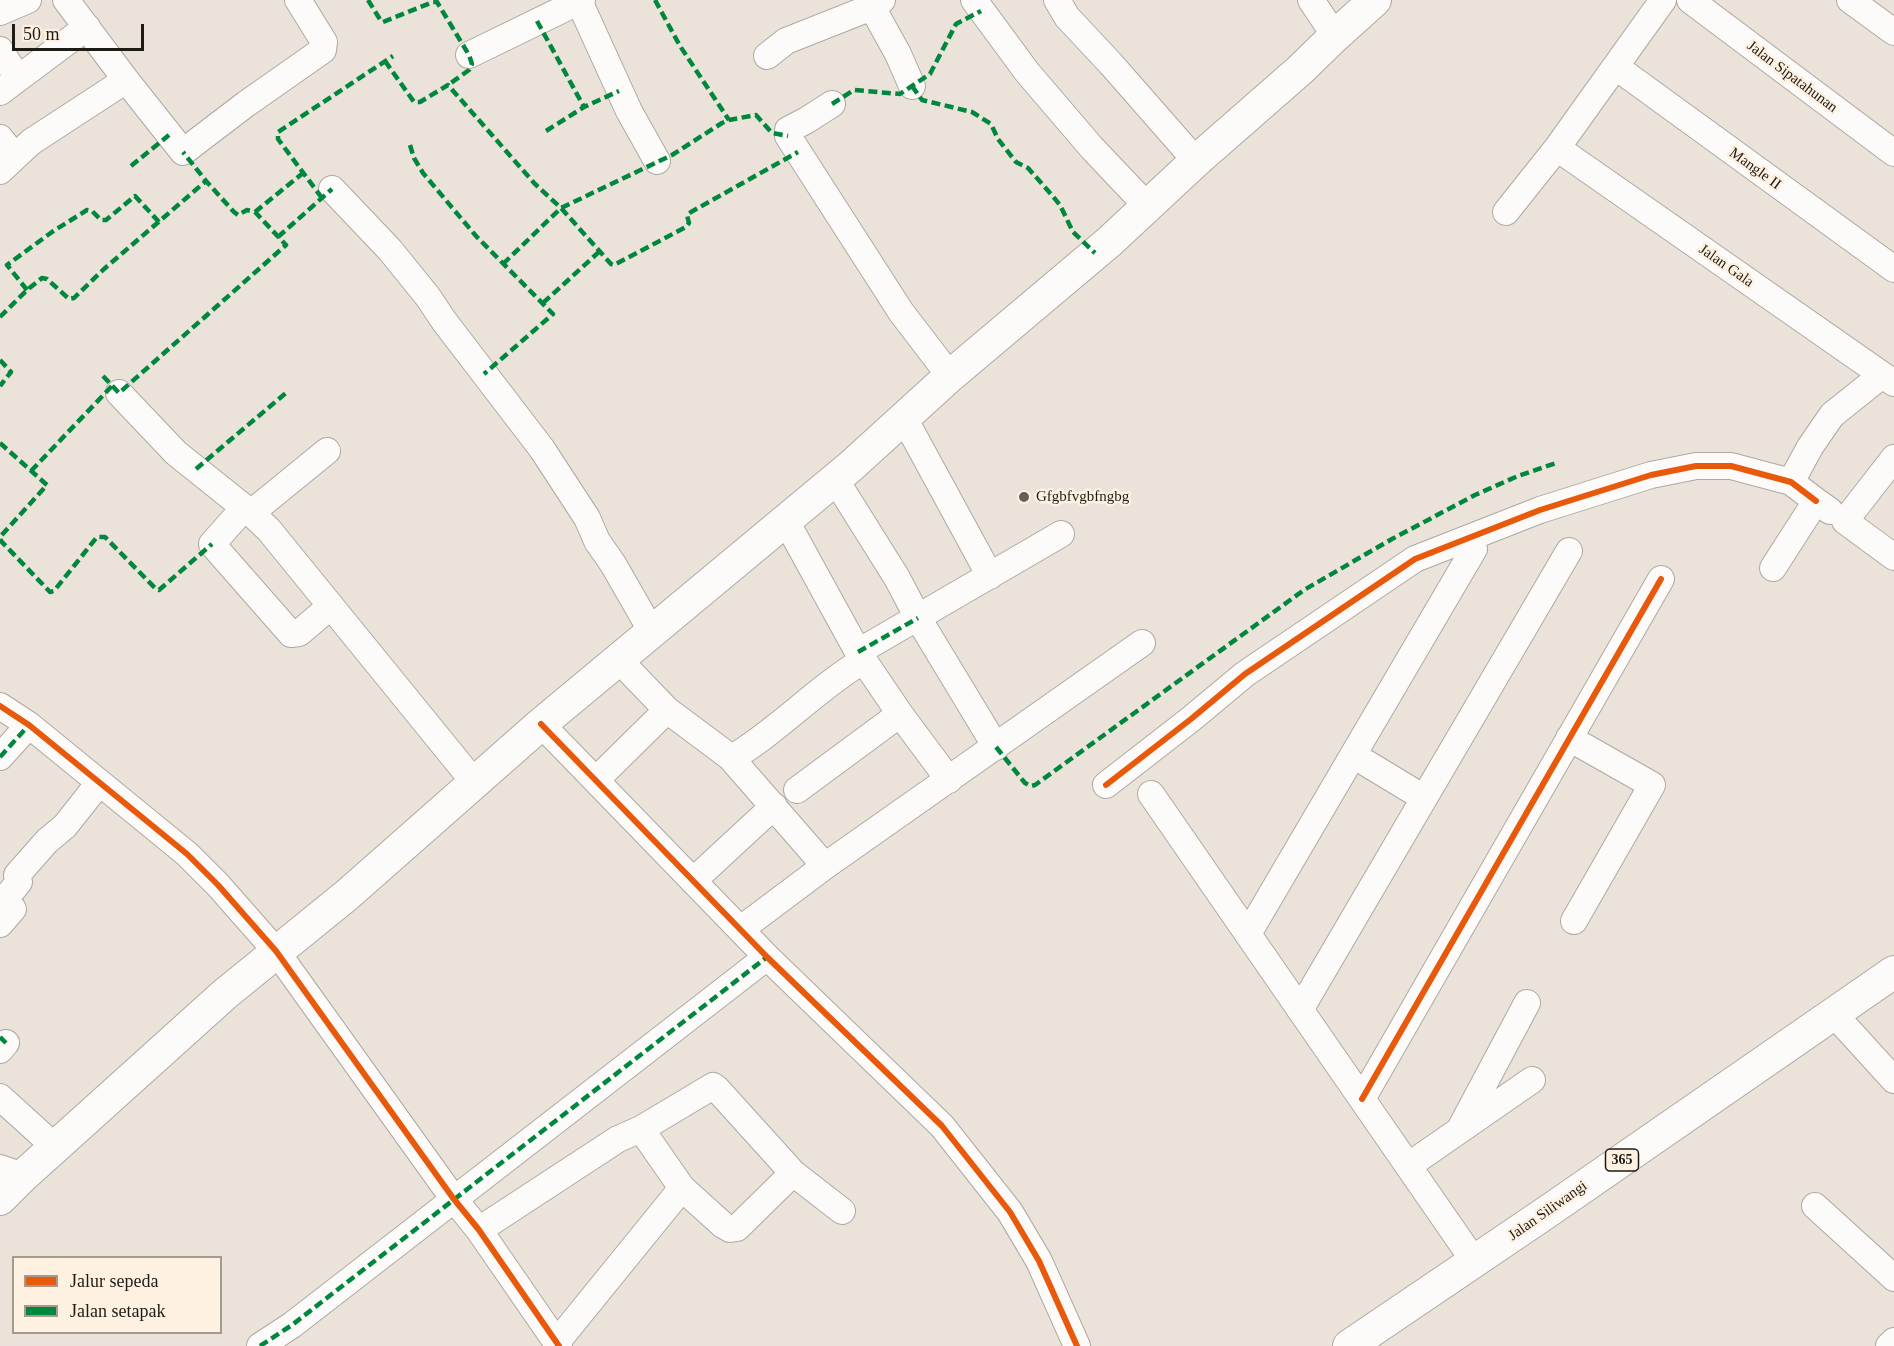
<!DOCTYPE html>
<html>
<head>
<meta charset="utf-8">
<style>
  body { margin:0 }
  #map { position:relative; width:1894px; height:1346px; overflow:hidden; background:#ebe3da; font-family:Georgia,serif }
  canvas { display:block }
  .legend { position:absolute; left:12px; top:1256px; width:210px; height:78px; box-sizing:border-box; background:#fef1e1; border:2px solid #a49b8f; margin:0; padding:8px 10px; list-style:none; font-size:18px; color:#1e1a14 }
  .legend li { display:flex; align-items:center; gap:12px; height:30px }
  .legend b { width:30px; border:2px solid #a49b8f }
  .scale { position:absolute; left:12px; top:24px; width:132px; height:27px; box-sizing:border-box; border:3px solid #1e1a14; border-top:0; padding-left:8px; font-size:18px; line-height:21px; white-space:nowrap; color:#1e1a14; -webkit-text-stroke:4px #fef1e1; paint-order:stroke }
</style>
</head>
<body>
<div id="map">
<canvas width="1894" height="1346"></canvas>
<ul class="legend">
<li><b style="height:8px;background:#e8590c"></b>Jalur sepeda</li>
<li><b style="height:8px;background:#00873e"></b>Jalan setapak</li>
</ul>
<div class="scale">50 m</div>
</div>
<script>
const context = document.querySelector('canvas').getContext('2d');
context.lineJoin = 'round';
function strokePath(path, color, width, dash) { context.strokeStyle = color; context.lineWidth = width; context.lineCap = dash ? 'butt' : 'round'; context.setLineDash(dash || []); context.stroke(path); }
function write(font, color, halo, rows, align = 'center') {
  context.font = font + ' Georgia,serif'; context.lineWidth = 5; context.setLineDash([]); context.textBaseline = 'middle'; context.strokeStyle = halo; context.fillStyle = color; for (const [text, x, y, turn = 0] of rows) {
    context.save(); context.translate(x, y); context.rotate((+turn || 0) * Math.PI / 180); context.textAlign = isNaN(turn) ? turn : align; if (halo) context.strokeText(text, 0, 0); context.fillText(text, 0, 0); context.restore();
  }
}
const minor = new Path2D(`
  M 66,0 L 126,80 L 183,152 L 246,104 L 323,50 L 324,42 L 298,0
  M 974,0 L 1027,72 L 1092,148 L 1147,206
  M 1057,0 L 1067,17 L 1111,64 L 1196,161
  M 1311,0 L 1335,36
  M 1690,0 L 1894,153
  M 1850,0 L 1894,32
  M 579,1 L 629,111 L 657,161
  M 872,7 L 898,54 L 912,86
  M 0,12 L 28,0
  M 0,50 L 18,78
  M 469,55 L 582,0
  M 767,56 L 786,41 L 872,7 L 882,0
  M 1616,67 L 1894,269
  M 0,92 L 87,27
  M 832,104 L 807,120 L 788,130 L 788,136 L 901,312 L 950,376
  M 0,138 L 15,157
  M 1557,148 L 1894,383
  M 0,171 L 31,142 L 126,80
  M 332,189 L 390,250 L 428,297 L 444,321 L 542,449 L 587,518 L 597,541 L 613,564 L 652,632
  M 1506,212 L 1557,148 L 1663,0
  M 119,393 L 176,453 L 251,513 L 269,530 L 474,782
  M 904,418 L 990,576
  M 1894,458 L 1845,521 L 1894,557
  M 835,479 L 897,578 L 918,618 L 996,747
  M 1791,482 L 1810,447 L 1832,415 L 1882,375
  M 244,508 L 212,544 L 291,634 L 299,633 L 331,606
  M 251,513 L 327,451
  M 786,521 L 858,652 L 900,714 L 949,780
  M 1773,568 L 1816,501 L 1830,511
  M 858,652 L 1061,534
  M 0,706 L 29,725 L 154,827 L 187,854 L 218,885 L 276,951 L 453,1198 L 479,1230 L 559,1346
  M 667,710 L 730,757 L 825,866
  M 541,724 L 767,957 L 942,1126 L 1010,1212 L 1039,1261 L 1077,1346
  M 1569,738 L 1652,785 L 1574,921
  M 1353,755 L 1424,798
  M 0,757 L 29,725
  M 732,758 C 779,730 817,688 864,660
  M 596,780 L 667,710 L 618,659
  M 1106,785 L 1191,719 L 1245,674 L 1415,559 L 1540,510 L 1651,475 L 1696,466 L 1731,466 L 1791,482 L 1816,501
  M 797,790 L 900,714
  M 1151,794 L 1474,1261
  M 693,881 L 774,806
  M 0,924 L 13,909 L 5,899 L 19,882 L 17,875 L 47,841 L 65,826 L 99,783
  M 741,929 L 825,866 L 1142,643
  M 1248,934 L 1474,549
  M 1300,1010 L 1569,551
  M 1833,1013 L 1894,1080
  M 0,1050 L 6,1043
  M 0,1097 L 55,1147
  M 1362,1099 L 1661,579
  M 1461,1127 L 1527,1003
  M 1408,1166 L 1532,1080
  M 0,1168 L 23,1176
  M 793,1173 L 737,1228 L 730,1229 L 723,1225 L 682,1188 L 641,1129 L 713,1086 L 717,1089 L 793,1173 L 842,1211
  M 1815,1206 L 1894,1278
  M 479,1230 L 618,1139 L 641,1129
  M 557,1342 L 682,1188
  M 260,1346 L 292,1325 L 767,957
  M 1889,1346 L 1894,1341`);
const major = new Path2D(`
  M 0,1199 L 23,1176 L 225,994 L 347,895 L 541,724 L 850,467 L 950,376 L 1109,242 L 1196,161 L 1300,70 L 1335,36 L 1375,0
  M 1349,1346 L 1547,1212 L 1894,972`);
const quiet = new Path2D(`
  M 368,0 L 381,21 L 383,22 L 433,2 L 437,2 L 469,55 L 472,64 L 469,70 L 448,85
  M 655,0 L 680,46 L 729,120
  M 537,21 L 584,107
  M 385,61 L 414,102 L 420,102 L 448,85 L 535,184 L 561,208 L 672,155 L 722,123 L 729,120 L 756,115 L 772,133 L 788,136
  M 912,86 L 922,100 L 972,112 L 991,124 L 998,139 L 1016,162 L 1028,168 L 1051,194 L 1060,205 L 1073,232 L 1095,253
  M 832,104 L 854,90 L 900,94 L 930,74 L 956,24 L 981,11
  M 546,131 L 584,107 L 619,91
  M 410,145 L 414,158 L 423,173 L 476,236 L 553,314 L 484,374
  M 131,166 L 169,135
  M 322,198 L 278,139 L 278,132 L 393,56
  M 255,212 L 303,173
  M 278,237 L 332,189
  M 503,264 L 561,208 L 611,264 L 614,265 L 686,227 L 689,223 L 687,215 L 691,212 L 798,152
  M 27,290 L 7,265 L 52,232 L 87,210 L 92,211 L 101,220 L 106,220 L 135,196 L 159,222
  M 543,303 L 600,251
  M 0,317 L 27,290 L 42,278 L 47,279 L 69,299 L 74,298 L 104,269 L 206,181
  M 0,360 L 11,372 L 0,386
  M 103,376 L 119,393 L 286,245 L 255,212 L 247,210 L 238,215 L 234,212 L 206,181 L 183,152
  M 0,443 L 47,485 L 0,537 L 1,541 L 50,592 L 54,591 L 97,537 L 105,537 L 155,588 L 159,590 L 212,544
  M 196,469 L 287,392
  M 31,471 L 112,386
  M 858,652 L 918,618
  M 996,747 L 1025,783 L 1031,786 L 1035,785 L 1304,590 L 1392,539 L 1475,495 L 1518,476 L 1556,463
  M 0,757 L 29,725
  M 0,1037 L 6,1043
  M 260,1346 L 292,1325 L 767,957`);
const cycleway = new Path2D(`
  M 0,706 L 29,725 L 154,827 L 187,854 L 218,885 L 276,951 L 453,1198 L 479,1230 L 559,1346
  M 541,724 L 767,957 L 942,1126 L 1010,1212 L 1039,1261 L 1077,1346
  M 1106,785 L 1191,719 L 1245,674 L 1415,559 L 1540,510 L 1651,475 L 1696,466 L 1731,466 L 1791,482 L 1816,501
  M 1362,1099 L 1661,579`);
const markers = [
  [1024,497,6,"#666059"]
];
const shields = [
  [1622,1160,33]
];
const shieldNames = [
  ["365",1622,1160]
];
const streetNames = [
  ["Jalan Sipatahunan",1792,77,37],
  ["Mangle II",1755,169,36],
  ["Jalan Gala",1726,266,35],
  ["Jalan Siliwangi",1548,1211,-35]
];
const poiNames = [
  ["Gfgbfvgbfngbg",1036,497]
];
strokePath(minor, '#aea8a1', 28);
strokePath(major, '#aea8a1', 34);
strokePath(minor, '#fcfbf9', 26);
strokePath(major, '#fcfbf9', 32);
strokePath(quiet, '#00873e', 4.5, [9, 4.5]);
strokePath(cycleway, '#e8590c', 6);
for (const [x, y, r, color] of markers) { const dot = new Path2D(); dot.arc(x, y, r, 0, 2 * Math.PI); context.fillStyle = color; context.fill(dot); strokePath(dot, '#fef1e1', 2); }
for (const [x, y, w] of shields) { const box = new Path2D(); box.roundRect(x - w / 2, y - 11, w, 22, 4.5); context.fillStyle = '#fef1e1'; context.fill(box); strokePath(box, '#1e1a14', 1.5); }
write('bold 14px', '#1e1a14', null, shieldNames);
write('15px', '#1e1a14', '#fef1e1', streetNames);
write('15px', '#1e1a14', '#fef1e1', poiNames, 'left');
</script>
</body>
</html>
